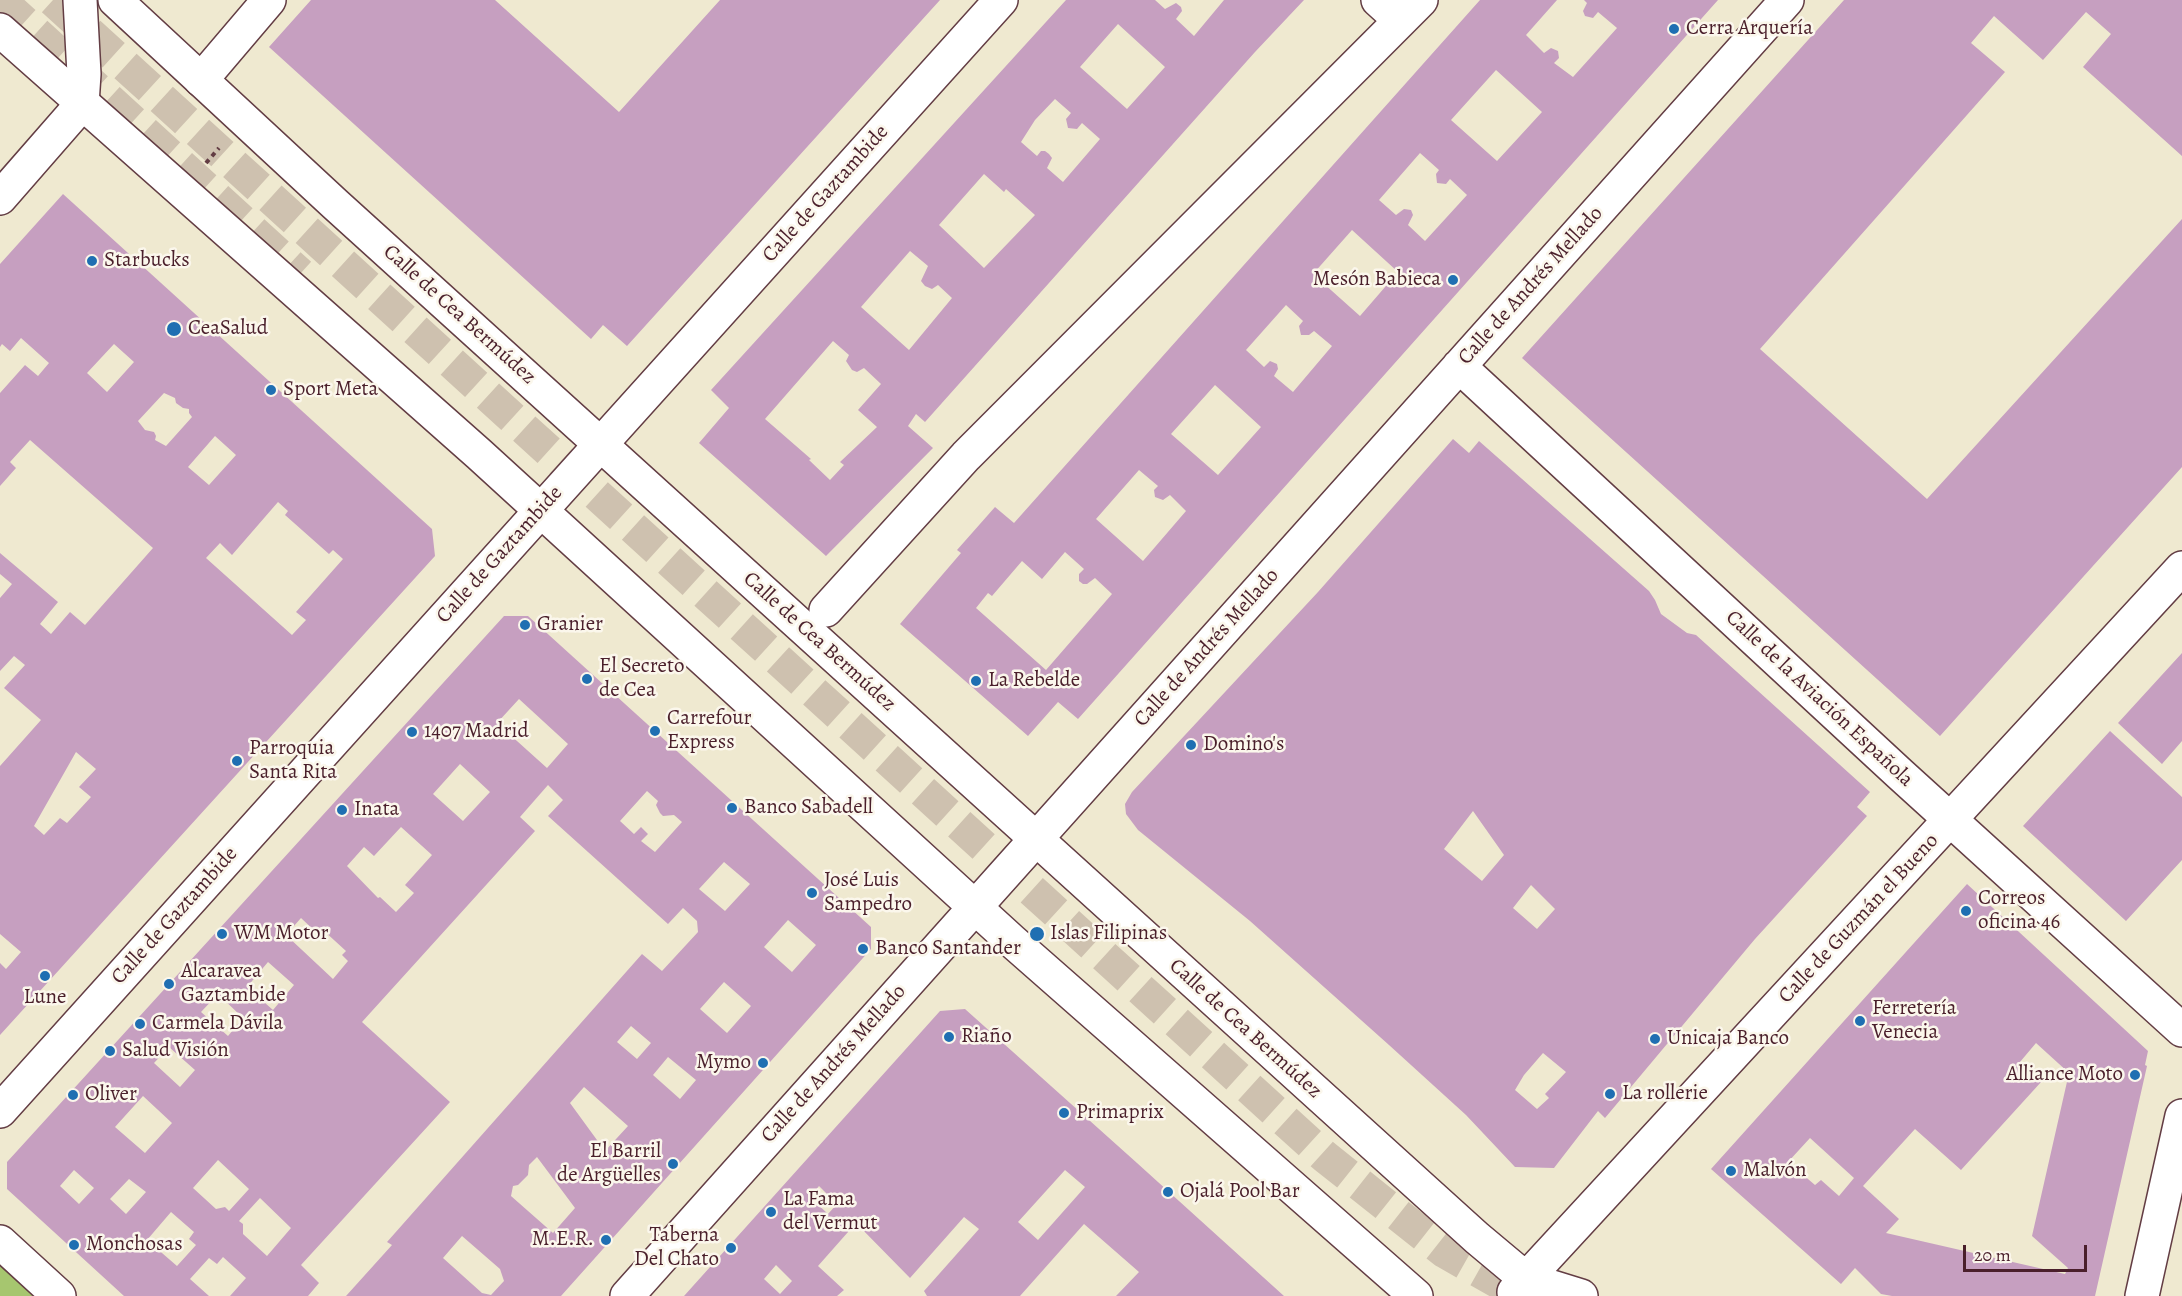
<!DOCTYPE html>
<html>
<head>
<meta charset="utf-8">
<style>
  body { margin:0 }
  #map { position:relative; width:2182px; height:1296px; overflow:hidden; background:#efe9d0; font-family:Alegreya,serif }
  canvas { display:block }
  .scale { position:absolute; left:1963px; top:1245px; width:124px; height:27px; box-sizing:border-box; border:3px solid #4a1f2b; border-top:0; padding-left:8px; font-size:18px; line-height:21px; white-space:nowrap; color:#4a1f2b; -webkit-text-stroke:4px #fbf7ec; paint-order:stroke }
</style>
</head>
<body>
<div id="map">
<canvas width="2182" height="1296"></canvas>
<div class="scale">20 m</div>
</div>
<script>
const context = document.querySelector('canvas').getContext('2d');
context.lineJoin = 'round';
function fillPath(path, color) { context.fillStyle = color; context.fill(path, 'evenodd'); }
function strokePath(path, color, width, dash) { context.strokeStyle = color; context.lineWidth = width; context.lineCap = dash ? 'butt' : 'round'; context.setLineDash(dash || []); context.stroke(path); }
function write(font, color, halo, rows, align = 'center') {
  context.font = font + ' Alegreya,serif'; context.lineWidth = 5; context.setLineDash([]); context.textBaseline = 'middle'; context.strokeStyle = halo; context.fillStyle = color; for (const [text, x, y, turn = 0] of rows) {
    context.save(); context.translate(x, y); context.rotate((+turn || 0) * Math.PI / 180); context.textAlign = isNaN(turn) ? turn : align; if (halo) context.strokeText(text, 0, 0); context.fillText(text, 0, 0); context.restore();
  }
}
const green = new Path2D(`
  M 0,1242 L 59,1296 L 0,1296 Z`);
const building = new Path2D(`
  M 311,0 L 495,0 L 619,112 L 720,0 L 940,0 L 627,346 L 603,325 L 591,339 L 269,47 Z
  M 1066,0 L 1155,0 L 1165,9 L 1176,3 L 1181,7 L 1182,11 L 1176,19 L 1194,36 L 1224,0 L 1304,0 L 1255,52 L 925,422 L 916,414 L 908,426 L 933,448 L 826,556 L 699,443 L 729,408 L 711,390 ZM 1118,24 L 1165,67 L 1127,109 L 1080,67 ZM 1055,99 L 1071,113 L 1066,119 L 1068,128 L 1077,129 L 1082,123 L 1100,139 L 1063,182 L 1047,168 L 1052,158 L 1049,154 L 1045,151 L 1041,151 L 1037,156 L 1021,142 L 1035,120 ZM 984,174 L 1004,192 L 1006,189 L 1035,215 L 984,268 L 939,225 ZM 910,251 L 928,266 L 921,281 L 925,286 L 932,289 L 938,285 L 952,298 L 909,350 L 861,307 ZM 833,341 L 849,355 L 846,361 L 852,370 L 857,372 L 864,368 L 881,384 L 858,410 L 877,427 L 840,462 L 844,465 L 830,480 L 809,460 L 811,459 L 765,419 Z
  M 1480,0 L 1557,0 L 1526,35 L 1544,53 L 1551,48 L 1558,51 L 1559,58 L 1554,63 L 1573,77 L 1617,28 L 1598,12 L 1593,18 L 1585,16 L 1583,11 L 1587,3 L 1584,0 L 1718,0 L 1078,719 L 1058,702 L 1028,736 L 900,624 L 961,553 L 957,550 L 995,507 L 1014,523 ZM 1496,70 L 1542,112 L 1497,161 L 1451,120 ZM 1420,153 L 1439,170 L 1436,174 L 1437,183 L 1446,184 L 1450,179 L 1467,195 L 1425,241 L 1408,225 L 1413,215 L 1411,210 L 1404,209 L 1396,215 L 1379,200 ZM 1352,230 L 1398,272 L 1360,316 L 1313,274 ZM 1286,305 L 1303,321 L 1299,326 L 1301,335 L 1309,335 L 1314,331 L 1332,346 L 1293,392 L 1274,376 L 1278,369 L 1277,364 L 1270,361 L 1264,367 L 1246,350 ZM 1215,385 L 1261,427 L 1218,475 L 1171,434 ZM 1139,470 L 1158,486 L 1154,490 L 1155,497 L 1163,500 L 1170,495 L 1186,511 L 1143,561 L 1096,519 ZM 1065,552 L 1084,569 L 1079,574 L 1079,581 L 1083,584 L 1087,584 L 1095,578 L 1112,594 L 1046,670 L 976,608 L 988,593 L 992,596 L 1022,561 L 1042,579 Z
  M 1844,0 L 2182,0 L 2182,156 L 2083,67 L 2111,34 L 2086,12 L 2043,60 L 1994,16 L 1971,43 L 2005,72 L 1760,349 L 1927,499 L 2182,219 L 2182,467 L 1940,736 L 1522,358 Z
  M 63,194 L 432,529 L 435,556 L 0,1035 L 0,963 L 6,969 L 21,952 L 0,934 L 0,766 L 41,720 L 4,688 L 25,665 L 14,656 L 0,671 L 0,598 L 12,584 L 0,574 L 0,553 L 58,602 L 40,624 L 51,634 L 70,612 L 85,625 L 153,548 L 30,440 L 10,462 L 16,468 L 0,486 L 0,393 L 25,365 L 38,376 L 49,363 L 21,338 L 10,351 L 2,344 L 0,347 L 0,264 ZM 114,344 L 134,362 L 107,392 L 87,373 ZM 164,393 L 175,398 L 176,403 L 183,408 L 189,409 L 189,413 L 192,417 L 166,446 L 155,440 L 156,436 L 154,432 L 145,430 L 138,421 ZM 215,436 L 236,455 L 209,485 L 188,467 ZM 278,502 L 288,511 L 285,515 L 329,554 L 333,550 L 343,559 L 296,612 L 306,620 L 292,635 L 206,558 L 220,543 L 232,555 ZM 76,752 L 96,769 L 79,787 L 91,797 L 67,823 L 60,818 L 44,835 L 34,826 Z
  M 1453,439 L 1469,453 L 1479,441 L 1649,591 L 1655,600 L 1661,614 L 1687,633 L 1696,635 L 1870,792 L 1857,807 L 1867,816 L 1755,939 L 1605,1118 L 1598,1111 L 1554,1168 L 1515,1167 L 1466,1115 L 1389,1045 L 1250,921 L 1138,830 L 1126,814 L 1125,804 L 1132,792 L 1318,592 ZM 1473,811 L 1504,855 L 1482,881 L 1444,849 ZM 1531,885 L 1555,909 L 1537,929 L 1513,908 ZM 1543,1053 L 1566,1072 L 1545,1094 L 1549,1098 L 1537,1109 L 1515,1090 L 1524,1075 Z
  M 504,616 L 528,616 L 871,927 L 871,949 L 561,1296 L 346,1296 L 392,1245 L 387,1242 L 642,954 L 662,971 L 698,932 L 697,921 L 683,908 L 668,924 L 548,816 L 563,800 L 548,785 L 520,817 L 535,831 L 362,1022 L 450,1102 L 301,1265 L 319,1283 L 308,1296 L 230,1296 L 246,1278 L 223,1257 L 217,1264 L 209,1258 L 190,1279 L 209,1296 L 124,1296 L 7,1189 L 7,1162 ZM 519,699 L 568,744 L 547,768 L 497,723 ZM 460,764 L 490,792 L 463,821 L 433,794 ZM 647,791 L 658,801 L 656,805 L 660,813 L 663,816 L 674,815 L 682,822 L 655,852 L 641,841 L 648,834 L 641,827 L 634,834 L 620,821 ZM 401,827 L 432,855 L 405,885 L 414,893 L 396,912 L 380,897 L 378,898 L 347,866 L 364,847 L 374,856 ZM 724,862 L 750,884 L 725,911 L 699,889 ZM 301,918 L 319,935 L 323,930 L 346,951 L 342,955 L 348,961 L 333,979 L 286,935 ZM 788,920 L 816,945 L 792,972 L 764,947 ZM 268,962 L 294,985 L 273,1010 L 247,987 ZM 724,982 L 751,1006 L 727,1033 L 700,1009 ZM 218,994 L 243,1018 L 228,1036 L 201,1012 ZM 631,1026 L 651,1043 L 637,1059 L 617,1042 ZM 169,1047 L 195,1070 L 180,1087 L 154,1063 ZM 668,1057 L 696,1080 L 680,1099 L 653,1075 ZM 584,1087 L 628,1126 L 605,1151 L 570,1103 ZM 143,1096 L 172,1123 L 145,1153 L 115,1127 ZM 537,1157 L 575,1208 L 553,1233 L 511,1196 L 513,1186 L 518,1185 L 528,1175 L 529,1165 ZM 218,1160 L 249,1189 L 229,1211 L 225,1207 L 216,1209 L 193,1188 ZM 74,1170 L 94,1188 L 79,1204 L 60,1186 ZM 129,1179 L 146,1192 L 126,1214 L 110,1199 ZM 260,1198 L 291,1228 L 267,1256 L 243,1234 L 243,1224 L 239,1221 ZM 171,1212 L 194,1232 L 189,1239 L 196,1245 L 177,1266 L 147,1240 ZM 462,1236 L 500,1269 L 504,1281 L 491,1295 L 482,1293 L 443,1258 Z
  M 2182,653 L 2182,741 L 2162,764 L 2118,723 Z
  M 2110,731 L 2182,797 L 2182,860 L 2126,921 L 2023,826 Z
  M 1967,884 L 2148,1051 L 2145,1065 L 2147,1066 L 2095,1296 L 1892,1296 L 1881,1294 L 1855,1268 L 1841,1284 L 1711,1169 ZM 2036,1043 L 2069,1073 L 2032,1236 L 2068,1268 L 2065,1274 L 1886,1233 L 1899,1219 L 1863,1186 L 1915,1129 L 1961,1170 L 2042,1081 L 2020,1062 ZM 1810,1138 L 1854,1178 L 1839,1196 L 1821,1180 L 1815,1185 L 1788,1162 Z
  M 965,1009 L 1137,1163 L 1284,1296 L 1116,1296 L 1139,1272 L 1084,1224 L 1020,1296 L 927,1296 L 924,1291 L 979,1229 L 964,1217 L 910,1278 L 856,1223 L 818,1266 L 844,1290 L 837,1296 L 684,1296 L 940,1011 ZM 1065,1170 L 1085,1187 L 1038,1240 L 1018,1222 ZM 819,1186 L 837,1204 L 828,1214 L 810,1197 ZM 776,1265 L 792,1281 L 780,1294 L 764,1279 Z`);
const primaryTunnel = new Path2D(`
  M 0,0 L 300,274
  M 53,0 L 1324,1156 L 1445,1252 L 1523,1296`);
const path = new Path2D(`
  M 206,163 L 219,148`);
const street = new Path2D(`
  M 1378,0 L 1400,20
  M 201,80 L 269,0
  M 0,198 L 82,104 L 84,74 L 80,0
  M 1459,366 L 1900,774 L 2182,1030
  M 826,610 L 966,456 L 1421,0
  M 0,1111 L 1001,0
  M 0,1242 L 59,1296
  M 627,1296 L 1787,0
  M 2142,1296 L 2182,1116`);
const secondary = new Path2D(`
  M 115,0 L 335,204 L 1477,1238 L 1526,1279 L 1581,1296
  M 0,30 L 479,454 L 1012,941 L 1416,1296
  M 1514,1292 L 2182,568`);
const markers = [
  [1674,29,6,"#1f6fb2"],
  [92,261,6,"#1f6fb2"],
  [1453,280,6,"#1f6fb2"],
  [174,329,8,"#1f6fb2"],
  [271,390,6,"#1f6fb2"],
  [525,625,6,"#1f6fb2"],
  [587,679,6,"#1f6fb2"],
  [976,681,6,"#1f6fb2"],
  [655,731,6,"#1f6fb2"],
  [412,732,6,"#1f6fb2"],
  [1191,745,6,"#1f6fb2"],
  [237,761,6,"#1f6fb2"],
  [732,808,6,"#1f6fb2"],
  [342,810,6,"#1f6fb2"],
  [812,893,6,"#1f6fb2"],
  [1966,911,6,"#1f6fb2"],
  [222,934,6,"#1f6fb2"],
  [1037,934,8,"#1f6fb2"],
  [863,949,6,"#1f6fb2"],
  [45,976,6,"#1f6fb2"],
  [169,984,6,"#1f6fb2"],
  [1860,1021,6,"#1f6fb2"],
  [140,1024,6,"#1f6fb2"],
  [949,1037,6,"#1f6fb2"],
  [1655,1039,6,"#1f6fb2"],
  [110,1051,6,"#1f6fb2"],
  [763,1063,6,"#1f6fb2"],
  [2135,1075,6,"#1f6fb2"],
  [1610,1094,6,"#1f6fb2"],
  [73,1095,6,"#1f6fb2"],
  [1064,1113,6,"#1f6fb2"],
  [673,1164,6,"#1f6fb2"],
  [1731,1171,6,"#1f6fb2"],
  [1168,1192,6,"#1f6fb2"],
  [771,1212,6,"#1f6fb2"],
  [606,1240,6,"#1f6fb2"],
  [74,1245,6,"#1f6fb2"],
  [731,1248,6,"#1f6fb2"]
];
const poiNames = [
  ["Cerra Arquería",1686,29],
  ["Starbucks",104,261],
  ["Mesón Babieca",1441,280,"right"],
  ["CeaSalud",188,329],
  ["Sport Meta",283,390],
  ["Granier",537,625],
  ["El Secreto",599,667],
  ["de Cea",599,691],
  ["La Rebelde",988,681],
  ["Carrefour",667,719],
  ["Express",667,743],
  ["1407 Madrid",424,732],
  ["Domino's",1203,745],
  ["Parroquia",249,749],
  ["Santa Rita",249,773],
  ["Banco Sabadell",744,808],
  ["Inata",354,810],
  ["José Luis",824,881],
  ["Sampedro",824,905],
  ["Correos",1978,899],
  ["oficina 46",1978,923],
  ["WM Motor",234,934],
  ["Islas Filipinas",1050,934],
  ["Banco Santander",875,949],
  ["Alcaravea",181,972],
  ["Gaztambide",181,996],
  ["Lune",45,998,"center"],
  ["Ferretería",1872,1009],
  ["Venecia",1872,1033],
  ["Carmela Dávila",152,1024],
  ["Riaño",961,1037],
  ["Unicaja Banco",1667,1039],
  ["Salud Visión",122,1051],
  ["Mymo",751,1063,"right"],
  ["Alliance Moto",2123,1075,"right"],
  ["La rollerie",1622,1094],
  ["Oliver",85,1095],
  ["Primaprix",1076,1113],
  ["El Barril",661,1152,"right"],
  ["de Argüelles",661,1176,"right"],
  ["Malvón",1743,1171],
  ["Ojalá Pool Bar",1180,1192],
  ["La Fama",783,1200],
  ["del Vermut",783,1224],
  ["Taberna",719,1236,"right"],
  ["Del Chato",719,1260,"right"],
  ["M.E.R.",594,1240,"right"],
  ["Monchosas",86,1245]
];
const streetNames = [
  ["Calle de Gaztambide",826,194,-48],
  ["Calle de Andrés Mellado",1531,286,-48],
  ["Calle de Cea Bermúdez",459,315,42],
  ["Calle de Gaztambide",500,555,-48],
  ["Calle de Cea Bermúdez",819,642,42],
  ["Calle de Andrés Mellado",1207,648,-48],
  ["Calle de la Aviación Española",1819,699,43],
  ["Calle de Gaztambide",175,916,-48],
  ["Calle de Guzmán el Bueno",1859,919,-47],
  ["Calle de Cea Bermúdez",1245,1029,42],
  ["Calle de Andrés Mellado",834,1064,-48]
];
fillPath(green, '#a6c66f');
fillPath(building, '#c69fc0');
strokePath(primaryTunnel, '#cec1af', 33, [33, 16]);
strokePath(street, '#633d44', 36);
strokePath(secondary, '#633d44', 36);
strokePath(path, '#633d44', 4, [4.5, 4.5]);
strokePath(street, '#fff', 33);
strokePath(secondary, '#fff', 33);
for (const [x, y, r, color] of markers) { const dot = new Path2D(); dot.arc(x, y, r, 0, 2 * Math.PI); context.fillStyle = color; context.fill(dot); strokePath(dot, '#fbf7ec', 2); }
write('21px', '#4a1f2b', '#fbf7ec', poiNames, 'left');
write('21px', '#4a1f2b', '#fbf7ec', streetNames);
</script>
</body>
</html>
